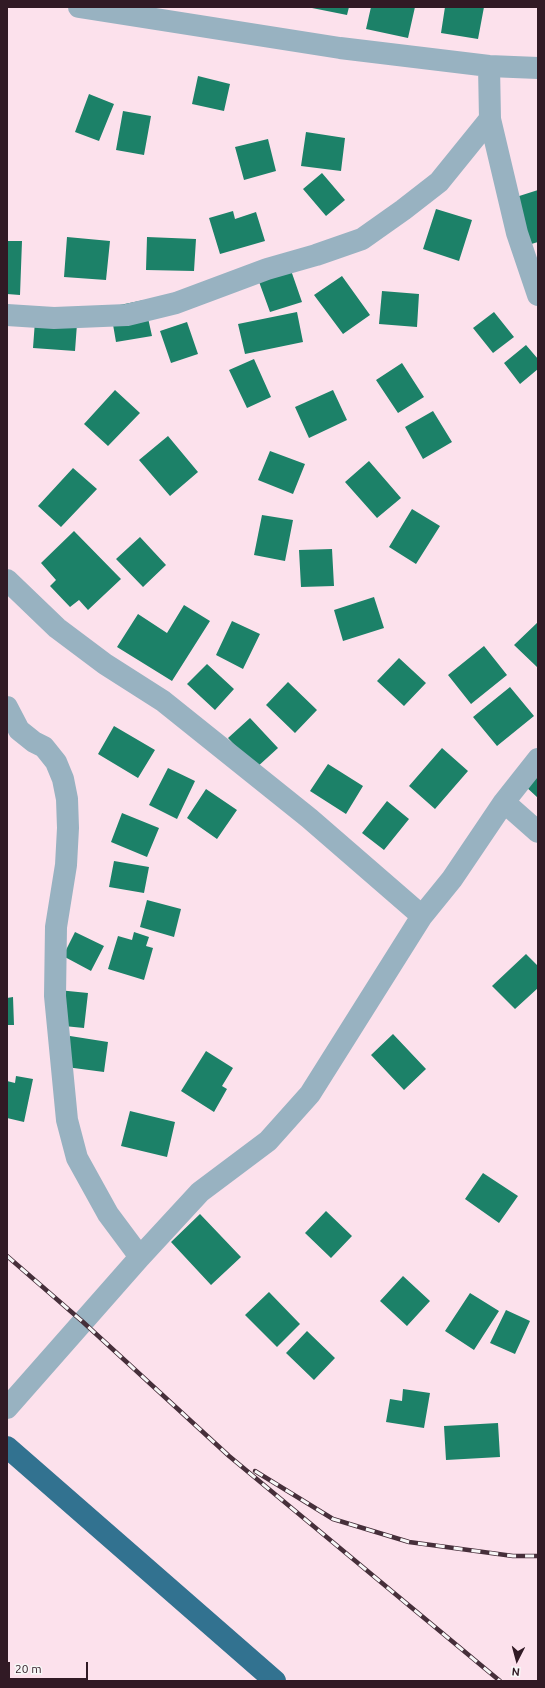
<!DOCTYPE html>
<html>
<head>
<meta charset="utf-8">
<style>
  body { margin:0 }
  #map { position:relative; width:545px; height:1688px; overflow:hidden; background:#fce1ec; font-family:Ubuntu,sans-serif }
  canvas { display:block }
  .frame { position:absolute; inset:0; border:8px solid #311a25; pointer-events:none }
  .north { position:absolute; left:497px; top:1640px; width:40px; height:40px; -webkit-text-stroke:3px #f7f7f7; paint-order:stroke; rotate:186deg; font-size:11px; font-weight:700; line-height:16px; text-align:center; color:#311a25 }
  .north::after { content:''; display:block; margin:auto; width:14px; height:18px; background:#311a25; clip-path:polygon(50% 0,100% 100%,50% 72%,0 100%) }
  .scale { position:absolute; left:8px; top:1662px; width:80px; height:18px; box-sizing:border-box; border:2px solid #311a25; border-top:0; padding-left:5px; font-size:12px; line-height:14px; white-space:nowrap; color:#311a25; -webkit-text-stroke:3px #f7f7f7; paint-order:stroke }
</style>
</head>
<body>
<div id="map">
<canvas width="545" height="1688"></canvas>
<div class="frame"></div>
<div class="north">N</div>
<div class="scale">20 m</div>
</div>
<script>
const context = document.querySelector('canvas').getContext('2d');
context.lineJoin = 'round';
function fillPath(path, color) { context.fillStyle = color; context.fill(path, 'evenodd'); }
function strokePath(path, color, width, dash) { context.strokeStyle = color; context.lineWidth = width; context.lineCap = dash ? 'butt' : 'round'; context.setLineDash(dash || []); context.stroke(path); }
const building = new Path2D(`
  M 307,7 L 349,7 L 347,15 Z
  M 371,7 L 415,7 L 408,38 L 366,29 Z
  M 445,7 L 484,7 L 478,39 L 441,33 Z
  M 198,76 L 230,84 L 224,111 L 192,104 Z
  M 89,94 L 114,104 L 99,141 L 75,132 Z
  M 123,111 L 151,116 L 144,155 L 116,150 Z
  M 306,132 L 345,138 L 341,171 L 301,166 Z
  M 268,139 L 276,171 L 244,180 L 235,147 Z
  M 322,173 L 345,200 L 326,216 L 303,189 Z
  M 538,190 L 538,242 L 528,245 L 513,198 Z
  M 436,209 L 472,220 L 459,261 L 423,249 Z
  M 233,211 L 235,219 L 256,212 L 265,241 L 220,254 L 209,218 Z
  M 67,237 L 110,241 L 106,280 L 64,277 Z
  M 147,237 L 196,239 L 194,271 L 146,270 Z
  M 7,241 L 22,241 L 20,295 L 7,294 Z
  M 286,256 L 302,302 L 270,312 L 254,268 Z
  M 342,276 L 370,315 L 343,334 L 314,295 Z
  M 382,291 L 419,294 L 417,327 L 379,324 Z
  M 144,300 L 152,336 L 116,342 L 110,307 Z
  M 297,312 L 303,342 L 245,354 L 238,324 Z
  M 494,312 L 514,337 L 493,353 L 473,328 Z
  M 35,321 L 77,324 L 75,351 L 33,348 Z
  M 187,322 L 198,354 L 171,363 L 160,331 Z
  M 526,345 L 538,359 L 538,369 L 520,384 L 504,363 Z
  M 254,359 L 271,397 L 247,408 L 229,370 Z
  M 402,363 L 424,397 L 398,413 L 376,380 Z
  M 115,390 L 140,413 L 108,446 L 84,424 Z
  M 333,390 L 347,420 L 309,438 L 295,407 Z
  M 433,411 L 452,442 L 423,459 L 405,427 Z
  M 168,436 L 198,472 L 170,496 L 139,460 Z
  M 270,451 L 305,464 L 293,494 L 258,480 Z
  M 369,461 L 401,498 L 377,518 L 345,482 Z
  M 73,468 L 97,489 L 61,527 L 38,506 Z
  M 412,509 L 440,526 L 416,564 L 389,547 Z
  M 262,515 L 293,520 L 285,561 L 254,555 Z
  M 74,531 L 121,579 L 88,610 L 79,600 L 70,607 L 50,586 L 56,580 L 41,563 Z
  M 140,537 L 166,565 L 143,587 L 116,559 Z
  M 332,549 L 334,586 L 301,587 L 299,550 Z
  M 374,597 L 384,628 L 343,641 L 334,610 Z
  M 184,605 L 210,621 L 172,681 L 117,647 L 138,614 L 167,633 Z
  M 232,621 L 260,634 L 243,669 L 216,655 Z
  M 538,622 L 538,666 L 537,667 L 514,645 Z
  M 484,646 L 507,675 L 471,704 L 448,675 Z
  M 399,658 L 426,683 L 404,706 L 377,681 Z
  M 207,664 L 234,689 L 215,710 L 187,684 Z
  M 288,682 L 317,710 L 295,733 L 266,705 Z
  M 510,687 L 534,716 L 497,746 L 473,717 Z
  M 250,718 L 278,748 L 256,768 L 228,738 Z
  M 114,726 L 155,750 L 138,778 L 98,754 Z
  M 442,748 L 468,771 L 435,809 L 409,786 Z
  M 328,764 L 363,786 L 346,814 L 310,791 Z
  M 168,768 L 195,781 L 177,819 L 149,805 Z
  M 538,771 L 538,798 L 524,785 Z
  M 206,789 L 237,810 L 217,839 L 187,818 Z
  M 387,801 L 409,819 L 384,850 L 362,833 Z
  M 122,813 L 159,828 L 147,857 L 111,842 Z
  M 114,861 L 149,867 L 144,893 L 109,887 Z
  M 147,900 L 181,909 L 174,937 L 140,927 Z
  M 75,932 L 104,946 L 91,971 L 63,956 Z
  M 134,932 L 149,937 L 146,946 L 153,948 L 144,980 L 108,969 L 118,936 L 132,940 Z
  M 526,954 L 538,966 L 538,988 L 515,1009 L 492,986 Z
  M 58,990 L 88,993 L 84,1028 L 54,1025 Z
  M 13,997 L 14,1025 L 7,1025 L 7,998 Z
  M 393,1034 L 426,1069 L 404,1090 L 371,1055 Z
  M 70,1036 L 108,1042 L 104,1072 L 66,1067 Z
  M 206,1051 L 233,1068 L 222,1086 L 227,1089 L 214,1112 L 181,1091 Z
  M 16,1076 L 33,1079 L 24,1122 L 7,1118 L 7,1081 L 15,1083 Z
  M 130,1111 L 175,1122 L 167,1157 L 121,1146 Z
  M 483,1173 L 518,1196 L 499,1223 L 465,1199 Z
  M 326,1211 L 352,1236 L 331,1258 L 305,1233 Z
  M 200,1214 L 241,1257 L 211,1285 L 171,1242 Z
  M 403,1276 L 430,1301 L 407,1326 L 380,1301 Z
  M 269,1292 L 300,1324 L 277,1347 L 245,1315 Z
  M 470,1293 L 499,1311 L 474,1350 L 445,1331 Z
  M 506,1310 L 530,1321 L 515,1354 L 490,1343 Z
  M 307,1331 L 335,1358 L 314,1380 L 286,1353 Z
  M 403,1389 L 430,1393 L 424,1428 L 386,1422 L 390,1399 L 402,1401 Z
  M 498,1423 L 500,1457 L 446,1460 L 444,1426 Z`);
const street = new Path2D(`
  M 79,7 L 340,48 L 489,66 L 538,68
  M 489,66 L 490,119 L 517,233 L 538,295
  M 7,315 L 54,318 L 127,315 L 176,303 L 267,269 L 316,255 L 362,239 L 403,210 L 439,182 L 490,119
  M 7,580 L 57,628 L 105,664 L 163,701 L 309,818 L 422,916
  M 7,707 L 19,730 L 34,742 L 44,747 L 56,762 L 63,779 L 67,799 L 68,828 L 66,865 L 56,927 L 55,996 L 67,1120 L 77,1158 L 108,1214 L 140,1257
  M 504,802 L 538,832
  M 7,1408 L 140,1257 L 200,1192 L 268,1141 L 310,1094 L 422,916 L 452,879 L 504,802 L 538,759`);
const highway = new Path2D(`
  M 7,1447 L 275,1681`);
const rail = new Path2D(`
  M 7,1256 L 83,1322 L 229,1456 L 500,1681
  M 255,1471 L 333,1519 L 409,1542 L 513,1556 L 538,1556`);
fillPath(building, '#1c8168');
strokePath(street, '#98b2c1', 22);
strokePath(highway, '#327290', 22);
strokePath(rail, '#462f3a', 4.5);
strokePath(rail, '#f7f7f7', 3, [9]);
</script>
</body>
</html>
